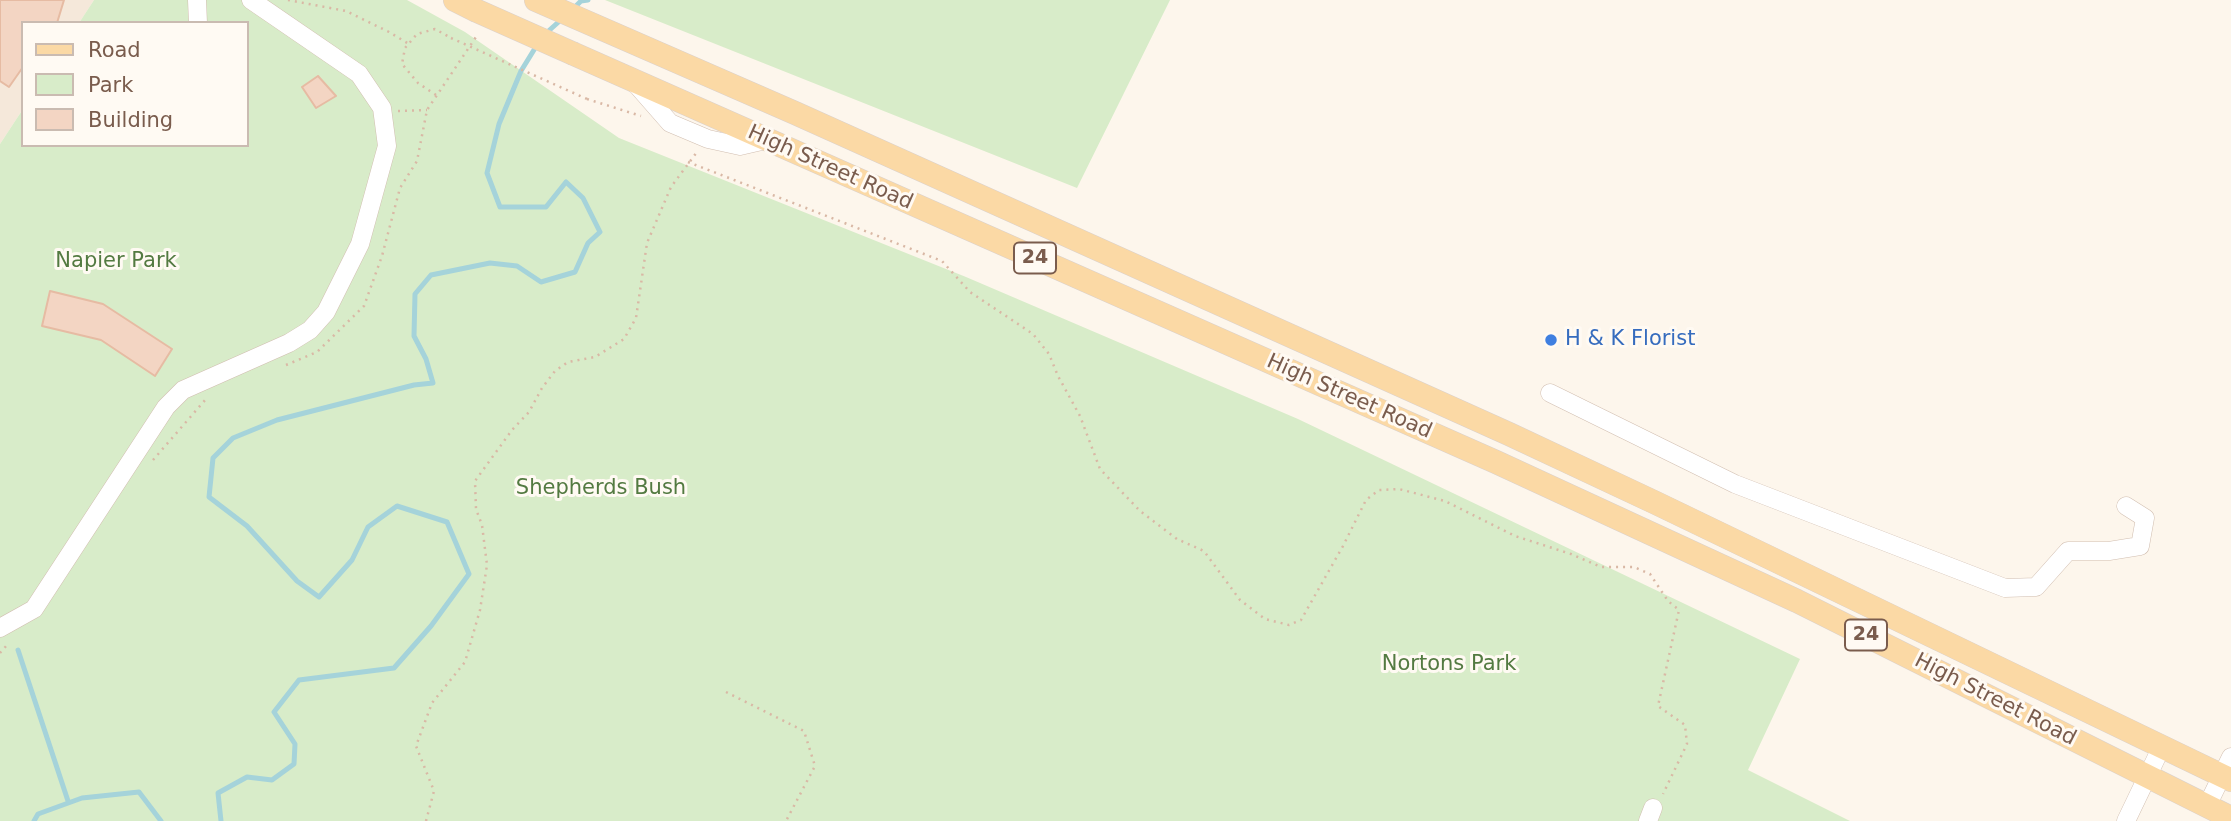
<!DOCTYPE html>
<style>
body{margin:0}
#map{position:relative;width:2231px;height:821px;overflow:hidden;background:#fdf6ec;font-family:"DejaVu Sans",sans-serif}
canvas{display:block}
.legend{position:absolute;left:21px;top:21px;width:228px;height:126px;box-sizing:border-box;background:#fffaf3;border:2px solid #cabbb1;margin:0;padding:9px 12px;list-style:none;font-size:21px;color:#7a5c4d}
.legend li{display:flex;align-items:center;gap:14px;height:35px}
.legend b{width:35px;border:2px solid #cabbb1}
</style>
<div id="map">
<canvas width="2231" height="821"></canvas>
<ul class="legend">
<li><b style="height:9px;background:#fbd9a5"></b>Road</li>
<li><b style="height:19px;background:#d8ecc9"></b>Park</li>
<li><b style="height:19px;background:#f3d5c3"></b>Building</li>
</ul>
</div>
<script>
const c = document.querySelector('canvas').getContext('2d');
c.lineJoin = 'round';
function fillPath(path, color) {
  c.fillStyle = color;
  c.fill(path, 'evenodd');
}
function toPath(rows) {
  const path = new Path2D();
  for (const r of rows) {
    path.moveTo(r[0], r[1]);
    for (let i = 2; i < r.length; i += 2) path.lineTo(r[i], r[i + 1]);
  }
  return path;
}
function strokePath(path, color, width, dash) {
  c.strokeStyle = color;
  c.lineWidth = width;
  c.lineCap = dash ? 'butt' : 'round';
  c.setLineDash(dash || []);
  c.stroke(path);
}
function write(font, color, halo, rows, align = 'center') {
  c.font = font + ' "DejaVu Sans",sans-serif';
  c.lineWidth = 6;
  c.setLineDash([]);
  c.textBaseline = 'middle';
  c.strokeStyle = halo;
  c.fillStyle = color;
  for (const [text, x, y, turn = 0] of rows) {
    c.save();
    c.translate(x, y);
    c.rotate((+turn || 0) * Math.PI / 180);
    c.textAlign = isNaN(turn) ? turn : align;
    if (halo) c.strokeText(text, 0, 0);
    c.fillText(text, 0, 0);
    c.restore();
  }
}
const residential = toPath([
 [0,0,94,0,79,23,23,23,23,109,0,144]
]);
const green = toPath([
 [94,0,407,0,465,32,619,138,966,277,1298,419,1800,659,1748,770,1850,821,0,821,0,144,23,109,23,145,247,145,247,23,79,23],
 [605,0,1170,0,1077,188]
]);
const stream = toPath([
 [573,9,581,1,588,0],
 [544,35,563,18],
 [18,650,68,801],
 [34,821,38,814,82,798,139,792,161,821],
 [221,821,218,793,247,777,272,780,294,764,295,744,274,712,299,680,394,668,431,626,469,574,447,522,397,506,368,527,352,560,319,597,297,581,247,526,209,497,213,458,233,438,277,420,414,385,433,383,426,359,414,336,415,294,431,275,490,263,517,266,541,282,575,272,588,243,600,232,583,198,566,182,546,207,500,207,487,173,499,124,521,71,537,45]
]);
const building = toPath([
 [0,0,64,0,57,23,23,23,23,67,9,87,0,81,0,0],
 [318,76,336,96,316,108,302,87,318,76],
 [50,291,103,304,172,349,155,376,101,340,42,326,50,291]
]);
const path = toPath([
 [288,0,346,11,389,32,409,44],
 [436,95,418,83,402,64,405,48,417,34,435,29,451,38],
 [587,99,641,116],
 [398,111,427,110],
 [688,162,942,261,970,292,1033,334,1049,354,1058,376,1080,416,1100,469,1140,511,1177,539,1204,551,1240,600,1265,619,1289,625,1301,620,1343,546,1366,500,1379,490,1399,489,1445,501,1515,536,1571,554,1601,567,1634,567,1650,574,1668,601,1679,610,1658,706,1685,725,1687,744,1663,794],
 [286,365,317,352,364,306,382,256,400,188,417,161,427,110,478,34],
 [153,460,206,399],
 [0,653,7,645],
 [726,692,804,731,815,766,786,821],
 [426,821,434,791,416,746,432,703,465,662,480,610,487,565,482,525,476,509,475,481,512,430,529,412,542,388,555,371,568,362,595,357,624,339,636,318,647,243,671,187,697,152]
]);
const minor = toPath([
 [197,0,198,23],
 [635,83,670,123,708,139,740,146,766,140],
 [1550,393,1735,484,2005,588,2036,587,2068,551,2109,551,2140,546,2145,518,2126,506],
 [0,628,34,609,166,407,183,390,289,343,310,330,326,312,360,244,387,146,382,108,359,74,251,0],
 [2207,806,2231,757],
 [1648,821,1653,808],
 [2126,821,2162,746]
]);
const major = toPath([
 [455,0,475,10],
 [536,0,795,113,1509,434,1656,503,2231,780],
 [574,54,1496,462,1797,601,2231,818]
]);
const pathBridge = toPath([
 [451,38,587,99]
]);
const majorBridge = toPath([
 [475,10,574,54]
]);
const markers = [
 [1551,340,7,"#3f7fe0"]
];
const shields = [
 [1035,258,42],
 [1866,635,42]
];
const shieldNames = [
 ["24",1035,258],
 ["24",1866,635]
];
const streetNames = [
 ["High Street Road",830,168,24],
 ["High Street Road",1349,397,24],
 ["High Street Road",1995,700,27]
];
const parkNames = [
 ["Napier Park",116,262],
 ["Shepherds Bush",601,489],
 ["Nortons Park",1449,665]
];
const shopNames = [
 ["H & K Florist",1565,340]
];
fillPath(residential, '#f5e8da');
fillPath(green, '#d8ecc9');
strokePath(stream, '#a5d3da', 5);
fillPath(building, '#f3d5c3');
strokePath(building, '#e6bba3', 2);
strokePath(minor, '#d1beb0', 19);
strokePath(major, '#dad1cd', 24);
strokePath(path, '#d9b8a5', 2.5, [2, 5]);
strokePath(minor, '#fff', 18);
strokePath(major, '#fbd9a5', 23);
strokePath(majorBridge, '#dad1cd', 24, []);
strokePath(pathBridge, '#d9b8a5', 2.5, [2, 5]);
strokePath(majorBridge, '#fbd9a5', 23);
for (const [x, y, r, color] of markers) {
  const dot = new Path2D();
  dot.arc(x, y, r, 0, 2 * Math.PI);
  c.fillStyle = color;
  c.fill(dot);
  strokePath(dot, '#fffaf3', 2.5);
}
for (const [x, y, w] of shields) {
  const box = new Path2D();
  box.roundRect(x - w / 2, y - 15.5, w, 31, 5);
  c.fillStyle = '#fffaf3';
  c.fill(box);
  strokePath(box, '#7a5c4d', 2);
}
write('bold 19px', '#7a5c4d', null, shieldNames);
write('21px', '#7a5c4d', '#fffaf3', streetNames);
write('21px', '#537a41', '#fffaf3', parkNames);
write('21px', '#366cbe', '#fffaf3', shopNames, 'left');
</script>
